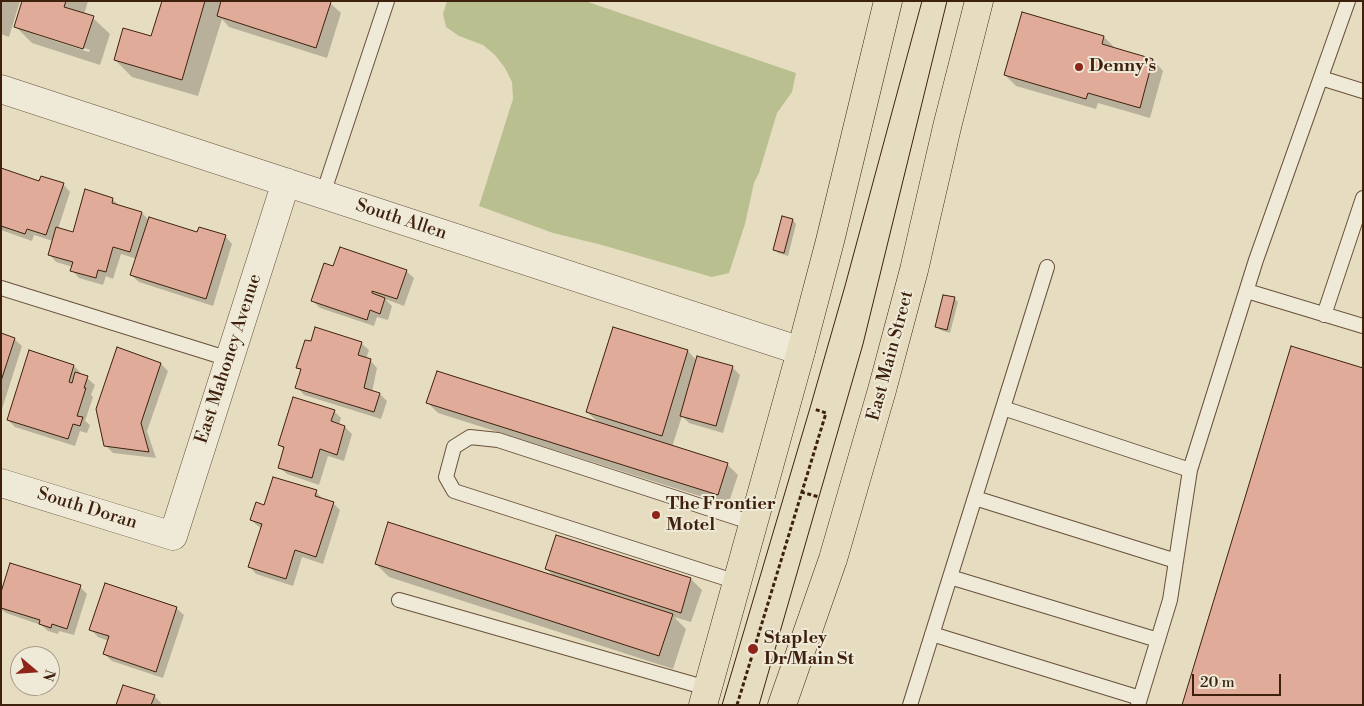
<!DOCTYPE html>
<style>
body{margin:0}
#map{position:relative;width:1364px;height:706px;overflow:hidden;background:#e6ddc1;font-family:"Libre Bodoni",serif}
canvas{display:block}
.frame{position:absolute;inset:0;border:2px solid #3e210d;pointer-events:none}
.north{position:absolute;left:10px;top:646px;width:50px;height:50px;box-sizing:border-box;background:#efe9d7;border:1px solid #a89986;border-radius:50%;rotate:108deg;font-size:14px;font-weight:700;line-height:20px;text-align:center;color:#3e210d}
.north::after{content:'';display:block;margin:auto;width:18px;height:22px;background:#8f2418;clip-path:polygon(50% 0,100% 100%,50% 72%,0 100%)}
.scale{position:absolute;left:1192px;top:674px;width:89px;height:22px;box-sizing:border-box;border:2px solid #3e210d;border-top:0;padding-left:6px;font-size:15px;line-height:18px;white-space:nowrap;color:#3e210d;-webkit-text-stroke:4px #efe9d7;paint-order:stroke}
</style>
<div id="map">
<canvas width="1364" height="706"></canvas>
<div class="frame"></div>
<div class="north">N</div>
<div class="scale">20 m</div>
</div>
<script>
const c = document.querySelector('canvas').getContext('2d');
c.lineJoin = 'round';
function fillPath(path, color) {
  c.fillStyle = color;
  c.fill(path, 'evenodd');
}
function toPath(rows) {
  const path = new Path2D();
  for (const r of rows) {
    path.moveTo(r[0], r[1]);
    for (let i = 2; i < r.length; i += 2) path.lineTo(r[i], r[i + 1]);
  }
  return path;
}
function strokePath(path, color, width, dash) {
  c.strokeStyle = color;
  c.lineWidth = width;
  c.lineCap = dash ? 'butt' : 'round';
  c.setLineDash(dash || []);
  c.stroke(path);
}
function write(font, color, halo, rows, align = 'center') {
  c.font = font + ' "Libre Bodoni",serif';
  c.lineWidth = 4;
  c.setLineDash([]);
  c.textBaseline = 'middle';
  c.strokeStyle = halo;
  c.fillStyle = color;
  for (const [text, x, y, turn = 0] of rows) {
    c.save();
    c.translate(x, y);
    c.rotate((+turn || 0) * Math.PI / 180);
    c.textAlign = isNaN(turn) ? turn : align;
    if (halo) c.strokeText(text, 0, 0);
    c.fillText(text, 0, 0);
    c.restore();
  }
}
const green = toPath([
 [447,1,585,1,796,73,792,92,777,113,759,173,754,183,745,224,729,273,712,277,602,245,553,233,479,206,513,99,512,82,505,68,495,55,483,45,459,36,446,27,443,14]
]);
const shadow = toPath([
 [1,1,20,1,9,37,1,34],
 [23,1,88,1,84,15,93,18,110,34,100,65,32,43,15,26],
 [34,32,90,50,89,52,34,34],
 [163,1,326,1,330,3,341,13,327,58,229,27,222,19,198,96,132,77,115,60,152,38],
 [1104,37,1114,47,1114,49,1153,60,1163,71,1150,118,1098,103,1096,109,1016,86,1005,75],
 [1,170,40,183,63,184,70,192,58,229,73,234,112,199,120,206,142,213,149,220,198,233,225,236,232,244,213,306,139,282,131,275,137,259,121,254,113,279,106,276,103,285,79,278,72,270,73,267,56,262,49,254,53,241,34,235,32,241,1,230],
 [793,220,796,224,788,256,778,253,775,249],
 [334,267,406,271,414,278,404,306,385,299,392,306,388,320,377,317,374,326,320,308,313,301],
 [954,298,958,302,950,333,940,330,937,327],
 [614,328,688,351,697,361,732,367,740,375,723,433,689,423,682,416,672,447,727,464,738,475,728,505,438,413,428,403,600,424,587,412],
 [1,335,14,339,22,346,2,409],
 [361,343,369,350,366,359,370,360,377,368,372,392,380,394,387,401,381,419,304,395,297,387,301,371,298,367],
 [161,364,168,371,147,431,156,458,113,453,105,445],
 [74,366,81,373,80,375,87,378,95,385,91,395,93,397,85,421,90,425,87,433,80,431,75,446,15,427,8,420],
 [334,411,341,418,339,425,345,427,352,434,344,461,328,456,319,485,287,474,279,467,285,450,279,445],
 [316,492,323,499,333,503,340,510,323,564,302,557,293,586,256,574,249,566,262,528,259,527,251,520,265,506],
 [557,537,691,579,702,590,691,622,674,617,686,629,673,669,389,577,376,564,555,577,546,569],
 [80,587,87,594,74,635,59,631,58,634,48,631,41,625,6,613,1,609,1,596],
 [176,608,184,615,163,678,112,661,104,654,109,641,98,637,91,630],
 [154,696,161,703,161,705,118,705]
]);
const building = toPath([
 [22,1,66,1,64,7,94,16,83,49,14,27,22,1],
 [162,1,205,1,182,80,114,60,123,28,151,36,162,1],
 [221,1,330,1,331,2,316,48,217,16,221,1],
 [1022,12,1104,36,1102,44,1153,59,1140,108,1088,93,1086,99,1004,75,1022,12],
 [1,168,39,181,41,176,64,183,46,235,27,229,25,234,1,226,1,168],
 [85,189,113,198,112,203,142,212,130,252,113,247,106,272,98,270,96,278,70,271,73,262,48,255,56,227,73,232,85,189],
 [782,216,793,219,784,253,773,250,782,216],
 [149,217,197,232,199,227,226,235,206,299,130,275,149,217],
 [340,247,407,270,397,299,372,291,372,293,385,298,380,314,370,310,367,320,311,301,324,263,333,266,340,247],
 [943,295,955,297,947,330,935,327,943,295],
 [315,327,362,342,358,355,371,359,364,388,380,393,374,412,295,388,301,369,296,368,305,340,311,341,315,327],
 [613,327,688,350,662,436,586,412,613,327],
 [1,333,15,338,1,381,1,333],
 [1291,346,1363,368,1363,705,1182,705,1291,346],
 [117,347,161,363,141,423,149,452,104,446,96,409,117,347],
 [29,350,74,365,69,382,72,383,75,372,88,376,84,388,86,388,77,416,83,417,80,426,73,424,68,439,7,420,29,350],
 [697,356,733,366,716,426,680,416,697,356],
 [437,371,728,463,718,495,426,403,437,371],
 [293,397,335,410,331,421,345,426,337,455,320,449,312,478,278,468,284,447,278,445,293,397],
 [273,477,317,490,315,496,334,502,316,557,295,550,286,579,248,567,262,524,250,520,256,502,264,505,273,477],
 [388,522,673,614,659,656,375,564,388,522],
 [556,535,691,578,681,613,545,569,556,535],
 [10,563,81,585,67,629,52,624,51,628,39,624,40,620,1,608,1,592,10,563],
 [105,583,177,607,156,672,103,654,109,636,89,630,105,583],
 [123,685,155,695,151,705,116,705,123,685]
]);
const path = toPath([
 [801,492,819,497],
 [737,705,826,413,814,409]
]);
const service = toPath([
 [1321,78,1363,91],
 [323,194,387,1],
 [1,288,229,359],
 [1247,291,1363,326],
 [1324,315,1363,198],
 [1003,408,1190,470],
 [975,498,1176,561],
 [950,577,1158,640],
 [737,582,454,491,446,477,454,447,470,437,498,440,753,523],
 [399,600,707,688],
 [932,634,1140,698],
 [910,705,1047,267],
 [1138,705,1170,600,1190,470,1256,260,1348,1]
]);
const minor = toPath([
 [1,89,801,351],
 [1,483,173,536,286,182]
]);
const primary = toPath([
 [703,705,801,351,830,241,888,1],
 [782,705,833,559,882,390,914,270,947,127,979,1]
]);
const tram = toPath([
 [722,705,810,408,845,286,922,1],
 [759,705,863,344,947,1]
]);
const markers = [
 [1079,67,5,"#8f2418"],
 [656,515,5,"#8f2418"],
 [753,649,6,"#8f2418"]
];
const poiNames = [
 ["Denny's",1089,67],
 ["The Frontier",666,505],
 ["Motel",666,526],
 ["Stapley",764,639],
 ["Dr/Main St",764,660]
];
const streetNames = [
 ["South Allen",401,220,18],
 ["East Main Street",891,356,-75],
 ["East Mahoney Avenue",229,359,-72],
 ["South Doran",87,509,17]
];
fillPath(green, '#babf90');
fillPath(shadow, '#0003');
fillPath(building, '#e1ab99');
strokePath(building, '#3e210d', 1);
strokePath(service, '#68503a', 16);
strokePath(minor, '#68503a', 29);
strokePath(primary, '#3e210d', 29);
strokePath(path, '#3e210d', 3, [4, 2.5]);
strokePath(service, '#efe9d7', 14);
strokePath(minor, '#efe9d7', 28);
strokePath(primary, '#e6ddc1', 28);
strokePath(tram, '#3e210d', 1);
for (const [x, y, r, color] of markers) {
  const dot = new Path2D();
  dot.arc(x, y, r, 0, 2 * Math.PI);
  c.fillStyle = color;
  c.fill(dot);
  strokePath(dot, '#efe9d7', 2);
}
write('bold 18px', '#3e210d', '#efe9d7', poiNames, 'left');
write('18px', '#3e210d', '#efe9d7', streetNames);
</script>
